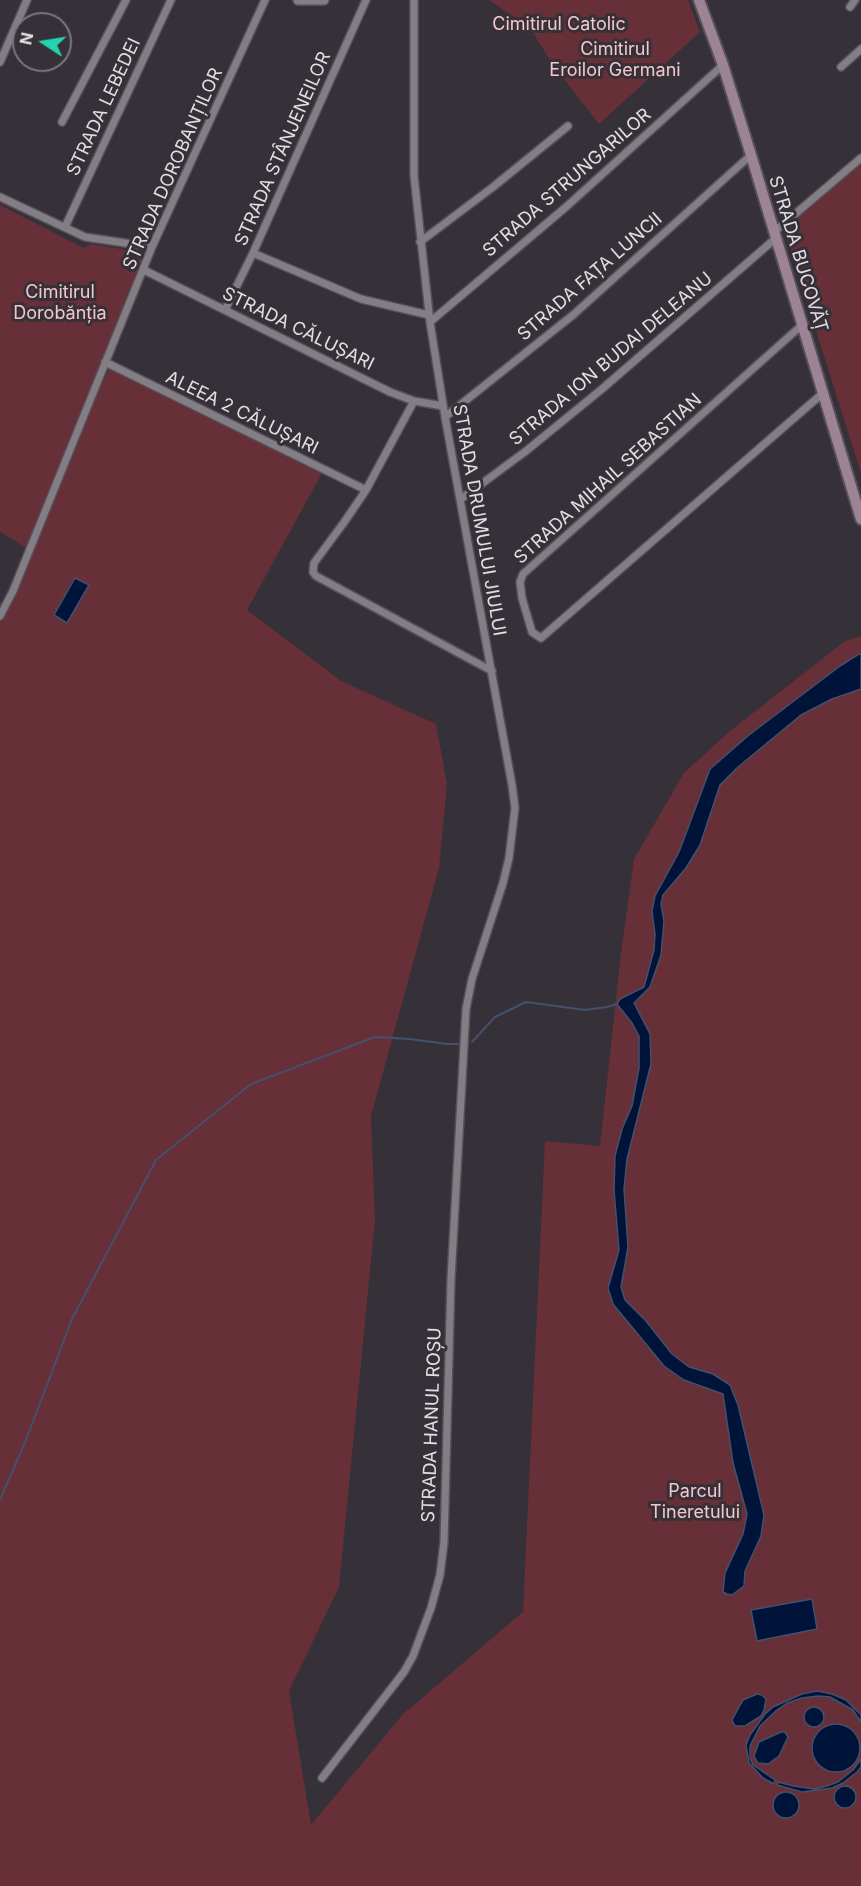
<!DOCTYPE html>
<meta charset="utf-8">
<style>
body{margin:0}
#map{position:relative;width:861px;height:1886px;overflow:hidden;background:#363138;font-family:Inter,sans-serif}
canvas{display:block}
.north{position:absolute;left:12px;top:12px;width:60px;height:60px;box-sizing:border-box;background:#363138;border:2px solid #7b767c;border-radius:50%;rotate:282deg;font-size:16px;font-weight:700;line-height:24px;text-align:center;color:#e2dee3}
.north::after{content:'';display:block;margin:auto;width:21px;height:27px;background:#23d5af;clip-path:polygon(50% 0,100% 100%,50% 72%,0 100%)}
</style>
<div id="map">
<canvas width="861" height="1886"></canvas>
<div class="north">N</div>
</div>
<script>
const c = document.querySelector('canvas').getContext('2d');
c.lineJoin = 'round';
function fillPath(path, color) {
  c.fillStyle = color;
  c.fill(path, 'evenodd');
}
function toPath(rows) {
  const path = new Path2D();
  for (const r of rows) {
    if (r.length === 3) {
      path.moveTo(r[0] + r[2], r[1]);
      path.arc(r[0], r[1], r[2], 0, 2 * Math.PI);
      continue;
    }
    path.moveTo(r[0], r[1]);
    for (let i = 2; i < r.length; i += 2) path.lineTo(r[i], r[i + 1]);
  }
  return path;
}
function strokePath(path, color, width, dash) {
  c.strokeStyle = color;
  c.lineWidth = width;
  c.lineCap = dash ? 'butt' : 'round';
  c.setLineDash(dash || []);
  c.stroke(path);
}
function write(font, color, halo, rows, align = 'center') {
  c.font = font + ' Inter,sans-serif';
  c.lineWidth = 6;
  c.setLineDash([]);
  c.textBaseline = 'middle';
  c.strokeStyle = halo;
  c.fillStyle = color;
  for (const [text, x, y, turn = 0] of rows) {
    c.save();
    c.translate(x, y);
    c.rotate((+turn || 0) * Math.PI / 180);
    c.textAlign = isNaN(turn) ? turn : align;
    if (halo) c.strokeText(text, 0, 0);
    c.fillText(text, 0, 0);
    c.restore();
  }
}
const green = toPath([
 [489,0,688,0,700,32,599,124,553,65,530,28],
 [861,159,861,473,783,226],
 [0,205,84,248,91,244,145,253,34,531,109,369,322,473,247,610,341,681,436,724,447,784,439,868,371,1116,375,1220,339,1587,289,1691,311,1825,403,1714,523,1612,545,1141,600,1146,621,953,634,859,684,773,730,731,845,641,861,636,861,1886,0,1886,0,602,3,603,27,548,0,532]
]);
const water = toPath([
 [75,578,89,585,67,623,54,615,75,578],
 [859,654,861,654,861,689,832,699,801,715,738,767,720,785,700,845,686,868,663,895,661,904,664,921,661,955,650,987,634,1003,650,1034,651,1064,627,1159,624,1189,628,1247,621,1287,625,1300,646,1321,672,1354,689,1367,713,1374,730,1385,738,1405,764,1515,761,1536,745,1571,744,1586,732,1595,727,1594,723,1592,725,1573,743,1534,747,1514,733,1463,723,1394,684,1380,664,1366,613,1304,608,1288,619,1250,614,1190,615,1156,622,1129,632,1106,639,1068,639,1036,632,1023,617,1004,620,999,644,987,654,950,655,934,652,911,655,896,679,852,710,769,749,735,840,666,859,654],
 [812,1599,817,1629,757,1641,751,1610,812,1599],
 [817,1691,832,1694,846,1700,861,1715,861,1722,853,1710,830,1697,818,1696,802,1698,787,1703,777,1710,760,1726,750,1746,750,1758,753,1765,775,1780,774,1784,763,1778,749,1763,746,1745,750,1735,765,1714,773,1707,802,1694,817,1691],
 [757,1694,762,1695,766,1699,764,1710,761,1716,745,1726,735,1726,732,1720,743,1700,757,1694],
 [814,1717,10],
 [836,1748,24],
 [781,1732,785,1732,788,1737,779,1756,768,1764,758,1763,754,1756,759,1742,781,1732],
 [861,1759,861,1767,857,1772,843,1783,832,1788,802,1792,777,1785,778,1782,793,1786,814,1789,827,1786,838,1782,853,1770,861,1759],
 [845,1797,11],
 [786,1805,13]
]);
const stream = toPath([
 [472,1042,495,1017,526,1002,585,1010,607,1007,617,1004],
 [0,1500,26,1440,72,1319,156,1160,251,1084,375,1037,410,1039,447,1044,458,1044]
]);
const minor = toPath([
 [850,7,855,0],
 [0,62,27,0],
 [841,67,861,49],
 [62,122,126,0],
 [0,197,85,237,152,247],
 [65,227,171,0],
 [774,232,861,158],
 [420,242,493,187,568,126],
 [253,253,361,299,429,315],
 [144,270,390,392,414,401,443,406],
 [225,310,253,253,366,0],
 [430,322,566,207,723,65],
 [802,325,523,574,520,582,522,598,532,632,541,638,823,393],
 [105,362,366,490],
 [414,401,366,490,345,521,314,563,313,572,316,576,492,671],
 [445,417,573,315,751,155],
 [461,499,526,451,602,389,776,238],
 [0,616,13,591,152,247,265,0],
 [322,1778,404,1672,413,1656,431,1608,440,1575,444,1542,451,1279,466,1009,472,979,503,883,509,858,515,808,512,785,445,417,430,322,414,176,414,0]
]);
const tertiary = toPath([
 [298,0,324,0]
]);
const secondary = toPath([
 [699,0,723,65,751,155,861,519]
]);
const parkNames = [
 ["Cimitirul Catolic",559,25],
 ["Cimitirul",615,50],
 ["Eroilor Germani",615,71],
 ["Cimitirul",60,293],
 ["Dorobănția",60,314],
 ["Parcul",695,1492],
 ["Tineretului",695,1513]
];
const streetNames = [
 ["STRADA LEBEDEI",104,107,-65],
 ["STRADA STÂNJENEILOR",283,149,-66],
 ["STRADA DOROBANȚILOR",173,169,-66],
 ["STRADA STRUNGARILOR",567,183,-41],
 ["STRADA BUCOVĂȚ",798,254,73],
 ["STRADA FAȚA LUNCII",590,277,-41],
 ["STRADA CĂLUȘARI",298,329,26],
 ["STRADA ION BUDAI DELEANU",611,359,-40],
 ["ALEEA 2 CĂLUȘARI",242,413,26],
 ["STRADA MIHAIL SEBASTIAN",608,479,-42],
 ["STRADA DRUMULUI JIULUI",479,520,80],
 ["STRADA HANUL ROȘU",432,1425,-88]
];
fillPath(green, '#672f37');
fillPath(water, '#001439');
strokePath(water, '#44516c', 1.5);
strokePath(stream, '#44516c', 2);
strokePath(minor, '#545056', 10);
strokePath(tertiary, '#545056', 12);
strokePath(secondary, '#545056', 14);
strokePath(minor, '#837d86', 7);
strokePath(tertiary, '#837d86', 9);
strokePath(secondary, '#9c8396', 10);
write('18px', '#f4c7cb', '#363138', parkNames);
write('18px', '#e2dee3', '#363138', streetNames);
</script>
